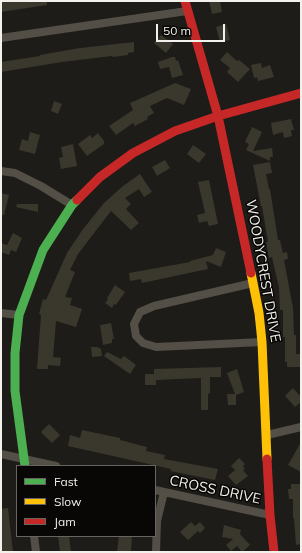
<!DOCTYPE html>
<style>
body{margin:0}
#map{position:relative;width:302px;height:553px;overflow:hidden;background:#1d1c18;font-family:Mulish,sans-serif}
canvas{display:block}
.frame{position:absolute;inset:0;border:2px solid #f2f1ec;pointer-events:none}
.legend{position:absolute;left:16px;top:465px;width:140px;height:72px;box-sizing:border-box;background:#080705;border:1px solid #666561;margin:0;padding:5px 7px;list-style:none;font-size:12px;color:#f2f1ec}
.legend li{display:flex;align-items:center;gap:8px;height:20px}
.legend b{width:20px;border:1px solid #666561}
.scale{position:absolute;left:156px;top:24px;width:69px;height:18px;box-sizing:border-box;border:2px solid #f2f1ec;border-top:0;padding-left:5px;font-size:12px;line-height:14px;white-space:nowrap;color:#f2f1ec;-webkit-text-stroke:3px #080705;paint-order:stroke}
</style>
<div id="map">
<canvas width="302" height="553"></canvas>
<div class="frame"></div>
<ul class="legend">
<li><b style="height:5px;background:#4caf50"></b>Fast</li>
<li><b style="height:5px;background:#ffc107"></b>Slow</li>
<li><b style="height:5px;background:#c62828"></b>Jam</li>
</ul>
<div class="scale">50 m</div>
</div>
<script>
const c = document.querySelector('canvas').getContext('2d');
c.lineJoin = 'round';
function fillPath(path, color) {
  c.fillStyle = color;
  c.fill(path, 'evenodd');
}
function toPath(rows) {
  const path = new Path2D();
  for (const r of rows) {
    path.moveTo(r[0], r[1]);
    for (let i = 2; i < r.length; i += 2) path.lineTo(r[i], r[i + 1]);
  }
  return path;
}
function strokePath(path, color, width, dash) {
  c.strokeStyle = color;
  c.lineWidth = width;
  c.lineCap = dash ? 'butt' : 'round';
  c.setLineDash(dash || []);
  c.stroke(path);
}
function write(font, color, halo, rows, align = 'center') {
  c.font = font + ' Mulish,sans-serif';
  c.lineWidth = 3;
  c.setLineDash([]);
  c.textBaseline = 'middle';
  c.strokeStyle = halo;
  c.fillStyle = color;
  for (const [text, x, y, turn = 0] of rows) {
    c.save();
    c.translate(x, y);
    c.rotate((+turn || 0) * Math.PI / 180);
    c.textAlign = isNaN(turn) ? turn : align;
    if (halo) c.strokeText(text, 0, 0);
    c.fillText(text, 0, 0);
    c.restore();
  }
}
const building = toPath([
 [1,1,47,1,47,5,1,12],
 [209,1,220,1,222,12,212,14],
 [226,24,230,40,220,42,216,27],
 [161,35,173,44,166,53,154,43],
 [134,42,134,52,128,53,128,55,113,57,112,56,62,62,1,72,1,62,40,56,40,55,80,48],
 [227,52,237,61,239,60,250,69,238,82,227,72,230,68,220,60],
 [172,57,175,57,176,61,178,60,183,75,172,78,169,67,160,69,158,62],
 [261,63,262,68,270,65,274,77,258,81,257,77,254,78,251,65],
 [175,83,191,89,184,105,167,98,150,106,154,113,147,117,148,119,135,126,133,123,116,135,109,126,133,110,130,103],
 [54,101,62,104,58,114,51,111],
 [291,119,294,130,291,130,292,136,284,138,283,132,273,135,271,123],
 [252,127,262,132,253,151,272,148,273,157,270,157,270,161,246,150,249,144,245,142],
 [30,132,40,135,35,154,19,150,22,139,28,141],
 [98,133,104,141,104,144,87,156,78,144,90,135,92,138],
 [73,144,77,166,61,169,59,158,63,157,61,147],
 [193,145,206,154,199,163,187,154],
 [165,160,170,168,157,176,152,167],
 [270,162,272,173,266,174,269,189,270,189,278,240,280,240,283,253,287,252,288,259,284,260,293,308,294,335,296,335,296,354,301,354,301,367,287,367,287,362,285,362,285,337,283,337,283,310,280,310,279,288,272,257,269,258,266,242,268,242,262,206,261,206,253,165],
 [140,174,152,192,144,197,139,189,125,198,131,204,126,209,139,223,131,230,111,211,78,254,70,270,75,272,65,297,72,298,70,305,82,309,76,327,56,321,53,357,61,358,60,366,48,365,48,369,37,369,41,315,39,314,43,299,46,300,67,253,83,229,104,203,123,186],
 [209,180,218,224,209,226,207,221,199,223,197,215,205,213,198,182],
 [1,193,9,195,4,215,1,215],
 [17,204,38,204,38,212,16,207],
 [13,233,22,238,16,252,11,250,9,255,1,252,1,243,7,245],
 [216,248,226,252,221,267,206,261,208,269,142,283,141,279,130,281,129,273,190,262,190,261,213,255],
 [115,285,125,292,116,305,114,304,112,308,105,303,108,299,107,298],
 [111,323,114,339,112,339,112,343,103,345,100,325],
 [91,347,97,347,101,349,102,356,92,357],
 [107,352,121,359,124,356,136,365,130,374,104,356],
 [221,367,221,377,210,377,210,393,208,394,208,410,201,410,201,378,156,380,156,385,145,385,145,374,154,374,154,369],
 [237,369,244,392,236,395,236,405,228,405,227,394,235,394,227,373],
 [293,388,301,397,301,402,295,407,285,396],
 [49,424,60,435,52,443,41,432],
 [82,430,120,438,120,440,147,447,146,451,165,455,164,459,218,469,215,480,170,471,171,469,68,446,70,435,80,438],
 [301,442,301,472,288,465],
 [239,458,245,464,243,466,245,469,243,470,248,476,236,485,228,476,235,470,231,466],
 [291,484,301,484,301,544,296,545,294,518,293,518,293,499,289,499,288,489,291,489],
 [8,508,13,552,2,552,1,509],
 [191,522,195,526,200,522,205,528,200,533,198,531,188,540,180,532],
 [224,525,241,530,240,534,250,545,242,552,237,546,231,551,226,545,233,539,222,537],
 [58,536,69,536,71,552,60,552],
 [119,536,132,536,131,552,117,552]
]);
const street = toPath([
 [1,38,187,11],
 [1,171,15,173,41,186,72,205],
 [253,283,154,306,140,312,134,324,136,336,143,343,156,347,262,342],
 [1,313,19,315],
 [267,435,301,427],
 [1,454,56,466],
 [155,490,270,515],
 [34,536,36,552],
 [156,552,157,521,164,492]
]);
const fast = toPath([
 [25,466,15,391,15,353,19,315,43,250,72,205,77,200]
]);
const slow = toPath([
 [251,273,259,313,262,342,267,459]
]);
const jam = toPath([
 [185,1,218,116,251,273],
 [77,200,100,177,133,153,175,131,218,116,301,93],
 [267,459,270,515,274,552]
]);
const streetNames = [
 ["WOODYCREST DRIVE",263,271,80],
 ["CROSS DRIVE",215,490,12]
];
fillPath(building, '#3a372c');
strokePath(street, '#534f46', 8);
strokePath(fast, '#4caf50', 9);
strokePath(slow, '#ffc107', 9);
strokePath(jam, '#c62828', 9);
write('14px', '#f2f1ec', '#080705', streetNames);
</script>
